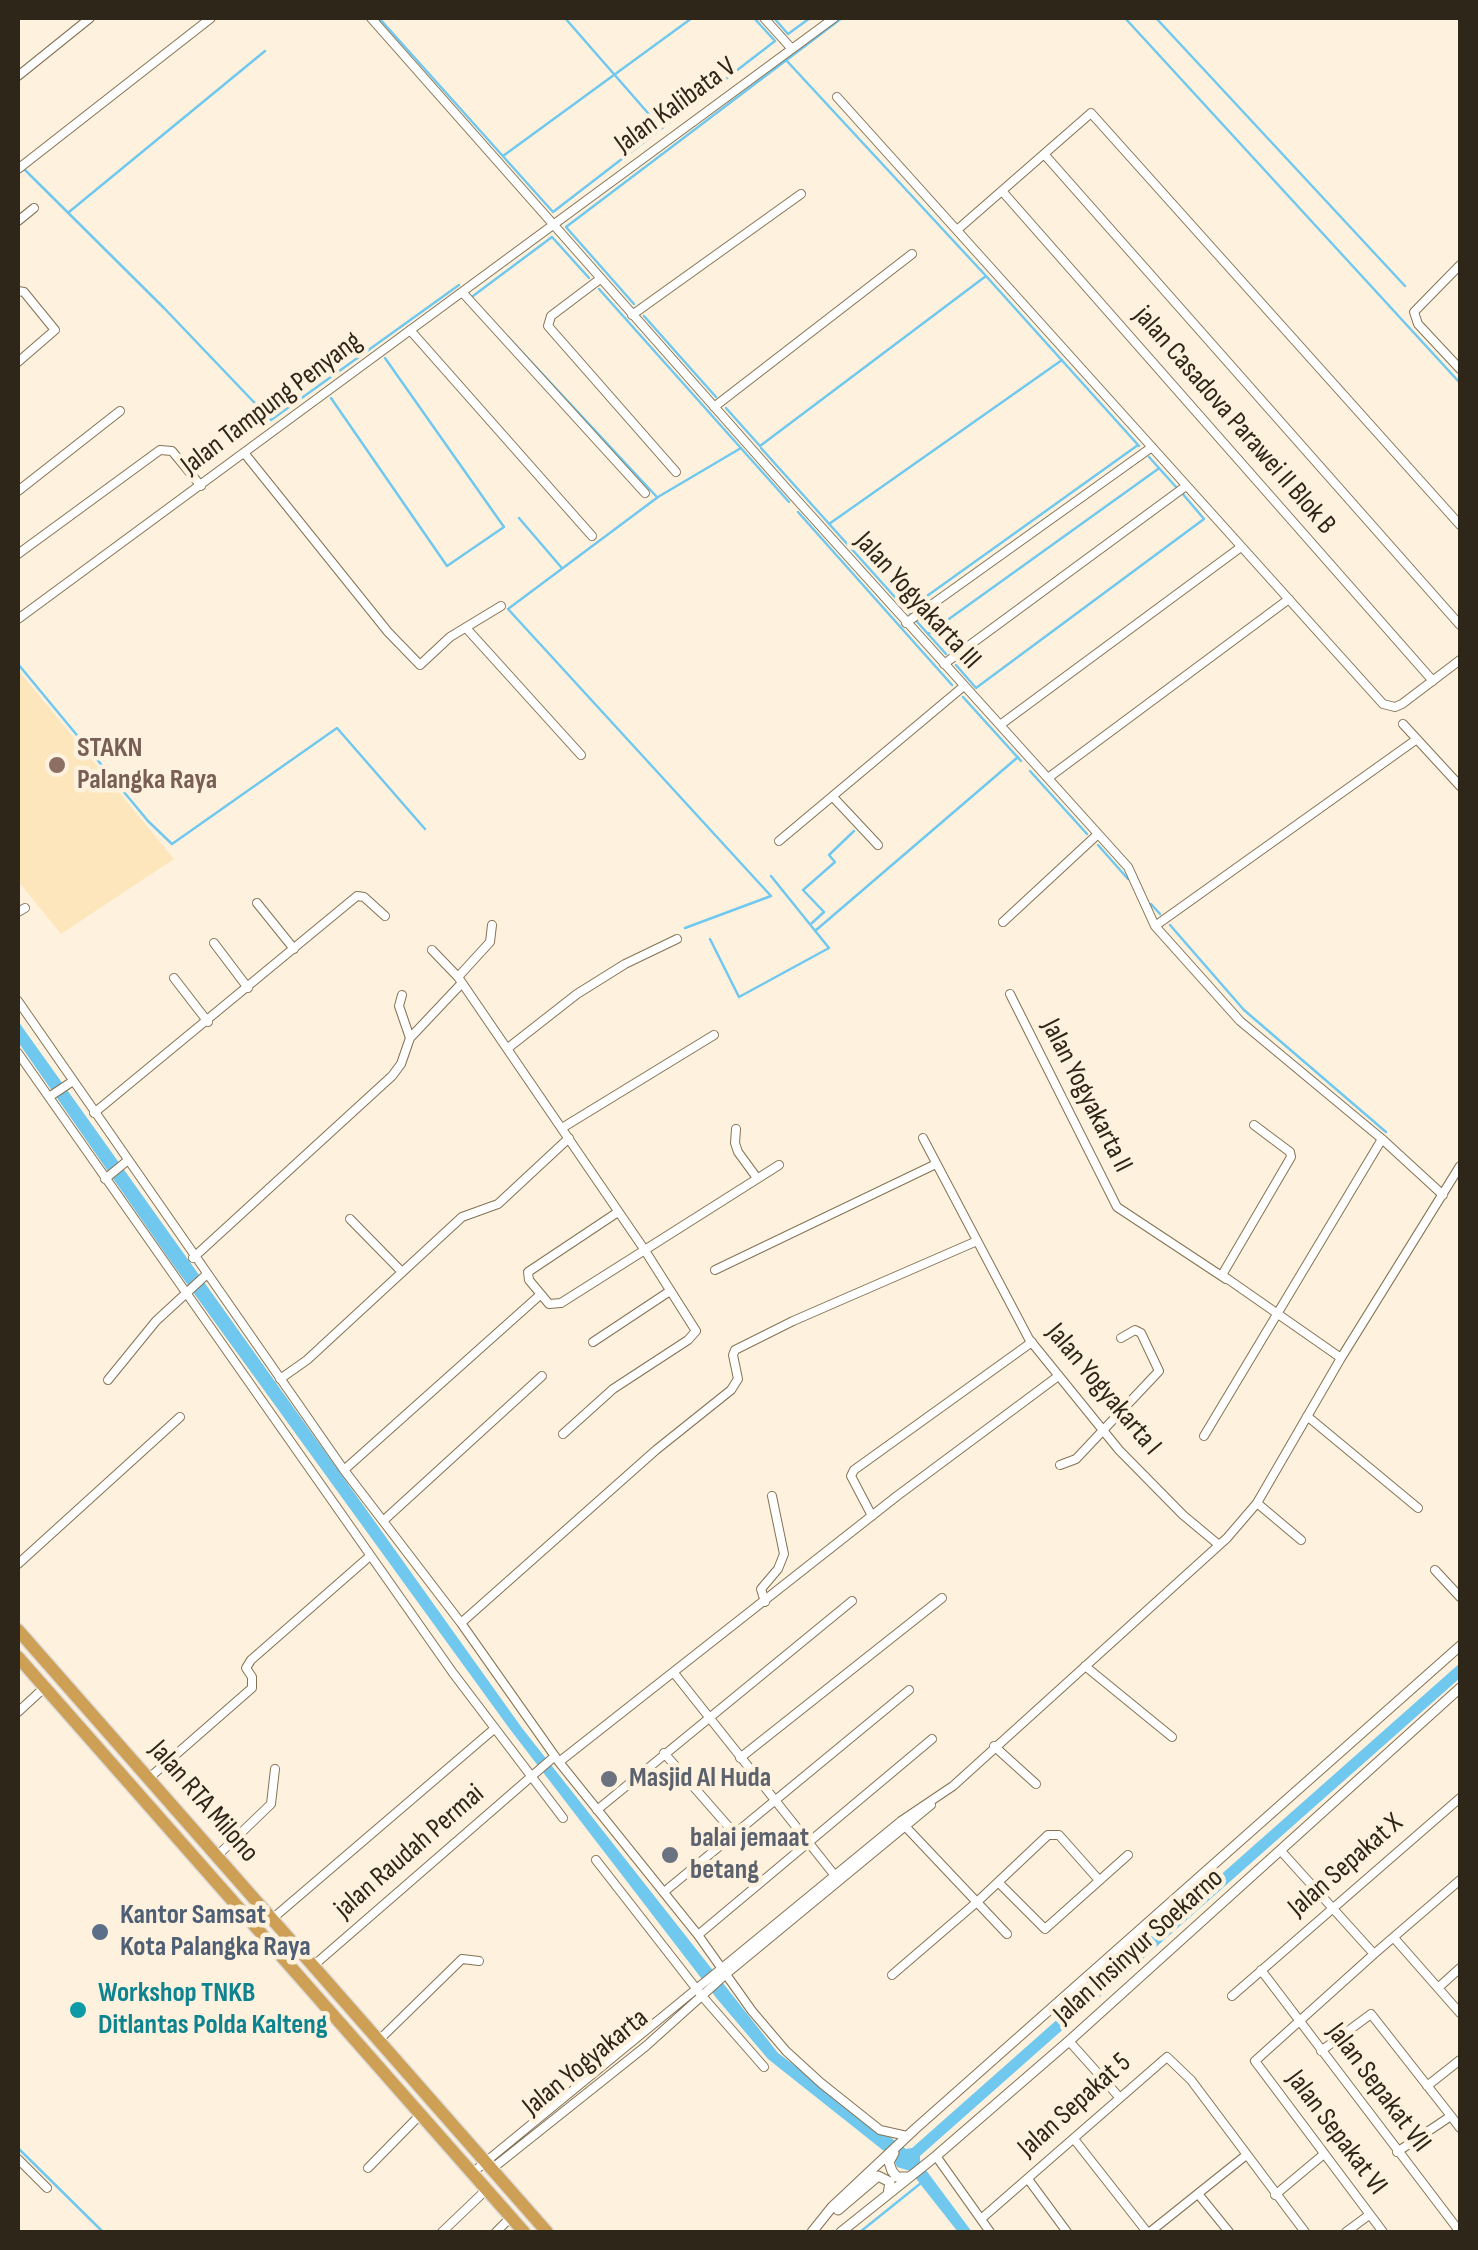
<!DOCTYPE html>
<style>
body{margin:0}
#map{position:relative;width:1478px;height:2250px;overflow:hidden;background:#fef2de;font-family:"Sofia Sans Condensed",sans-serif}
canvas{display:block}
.frame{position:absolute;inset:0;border:20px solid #2d2619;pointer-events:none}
</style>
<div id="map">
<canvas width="1478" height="2250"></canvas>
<div class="frame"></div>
</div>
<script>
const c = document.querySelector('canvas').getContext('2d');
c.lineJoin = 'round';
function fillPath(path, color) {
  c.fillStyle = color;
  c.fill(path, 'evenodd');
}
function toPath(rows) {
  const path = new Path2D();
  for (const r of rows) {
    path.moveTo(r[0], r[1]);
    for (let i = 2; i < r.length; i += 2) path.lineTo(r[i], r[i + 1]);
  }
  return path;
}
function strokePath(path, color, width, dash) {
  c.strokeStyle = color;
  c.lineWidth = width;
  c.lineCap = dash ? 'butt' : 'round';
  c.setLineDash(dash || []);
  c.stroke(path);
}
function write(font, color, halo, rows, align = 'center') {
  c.font = font + ' "Sofia Sans Condensed",sans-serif';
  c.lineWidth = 9;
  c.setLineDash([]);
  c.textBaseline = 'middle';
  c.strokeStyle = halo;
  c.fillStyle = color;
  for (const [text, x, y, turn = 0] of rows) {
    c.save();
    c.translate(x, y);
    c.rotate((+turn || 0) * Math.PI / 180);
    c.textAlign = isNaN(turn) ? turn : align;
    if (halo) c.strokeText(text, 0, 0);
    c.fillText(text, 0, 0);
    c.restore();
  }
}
const built = toPath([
 [18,670,174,859,61,934,18,881]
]);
const water = toPath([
 [18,1021,522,1728,778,2053,906,2149,912,2148,1460,1663,1460,1678,920,2156,920,2162,972,2232,958,2232,910,2171,897,2167,894,2159,768,2059,718,2000,509,1728,169,1259,18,1042]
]);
const stream = toPath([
 [379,18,553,212,775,41,754,18],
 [565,18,661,128],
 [774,18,788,34,810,18],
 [1125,18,1460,383],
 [1156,18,1405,286],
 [503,156,692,18],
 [18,163,164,308,271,420,459,285],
 [69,212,265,51],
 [986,276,1139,446],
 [599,289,789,502],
 [473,296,552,237,589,278],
 [634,304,566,227,842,18],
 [644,316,716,397],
 [508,337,656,496],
 [331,398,447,566,504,527,385,358],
 [726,408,760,446,986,276,786,60],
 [761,448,946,654],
 [1149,457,1176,487],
 [798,512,952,685],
 [519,518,561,567],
 [829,524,1062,360],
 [906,611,1138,445],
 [928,634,1158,469],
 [18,664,148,821,172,844,337,728,425,829],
 [956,665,976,688,1204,519,1182,493],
 [963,697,1021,761],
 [1030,771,1087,834],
 [1098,845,1128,879],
 [1151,904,1160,914],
 [812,923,824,912,803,890,835,862,829,855,854,831],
 [1170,925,1244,1010,1386,1132],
 [685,928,771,896,508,609,658,497,741,448],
 [815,931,1018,757],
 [710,939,739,997,829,948,771,876],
 [18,2148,103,2232],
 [860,2232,921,2183]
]);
const minor = toPath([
 [371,18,787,489,1128,867,1155,926,1240,1021,1382,1139,1443,1195],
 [764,18,792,49],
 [18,76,90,18],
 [837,97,1383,704,1395,707,1402,704,1460,660],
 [1044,154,1460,625],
 [18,169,211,18],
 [1002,191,1433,681],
 [18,221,34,208],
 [957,230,1091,113,1460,525],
 [1460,265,1414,312,1418,324,1460,369],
 [600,279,551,316,548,326,676,472],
 [18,291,24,292,55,330,18,362],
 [462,292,645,493],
 [632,315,801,194],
 [410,330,592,536],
 [714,407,912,254],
 [245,454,388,632,420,665,450,637,501,606],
 [18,491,120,411],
 [18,554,160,450,172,451,201,486],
 [18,619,834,18],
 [906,623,1152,447],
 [467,629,581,755],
 [944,664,1186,486],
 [1403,724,1460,786],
 [1000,725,1241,547],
 [1048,778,1289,599],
 [833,797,878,845],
 [779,841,964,686],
 [257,903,294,949],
 [18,912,25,908],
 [1003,922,1098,834],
 [492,925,490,942,458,977,644,1249,696,1331,688,1340,613,1389,563,1434],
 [1155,926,1417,739],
 [214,943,248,988],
 [432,950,458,977],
 [174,978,208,1022],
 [1010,994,1117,1207,1226,1279],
 [402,995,399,1006,410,1038],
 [18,1001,344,1470,461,1623,559,1762,698,1935,752,2011,786,2051,821,2083,880,2130,907,2136],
 [508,1048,577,994,625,964,677,939],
 [18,1053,453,1673,563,1818],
 [49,1097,73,1081],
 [94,1113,357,896,364,897,385,916],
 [1254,1125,1290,1152,1291,1157,1222,1275,1341,1358],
 [562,1128,714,1035],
 [736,1129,735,1143,738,1152,757,1178],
 [923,1138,1029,1339,1119,1450,1183,1515,1219,1545],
 [105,1179,127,1161],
 [618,1212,528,1272,529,1280,549,1304,561,1303,779,1165],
 [350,1219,402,1272],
 [193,1258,392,1076,401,1064,410,1038,462,983],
 [715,1270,936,1164],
 [593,1342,670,1291],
 [280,1379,307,1360,462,1217,498,1204,569,1138],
 [108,1380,156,1321,206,1275],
 [1307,1416,1418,1508],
 [1204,1436,1382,1139],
 [1060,1465,1076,1459,1159,1371,1141,1333,1135,1330,1121,1338],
 [344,1470,540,1295],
 [1257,1503,1301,1540],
 [872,1516,851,1476,854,1470,1032,1342],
 [383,1521,542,1376],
 [18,1564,180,1417],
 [1435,1570,1460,1597],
 [765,1602,761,1589,778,1569,784,1554,772,1496],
 [461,1623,656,1450,731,1390,738,1379,733,1355,735,1350,793,1321,977,1241],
 [1085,1666,1172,1737],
 [674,1673,836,1877],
 [18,1712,44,1688],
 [994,1746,1036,1784],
 [664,1753,734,1833],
 [740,1758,942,1598],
 [559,1762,897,1496,1057,1377],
 [149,1778,252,1688,252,1677,246,1668,251,1660,370,1556],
 [597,1810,852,1601],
 [904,1825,1007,1934],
 [1281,1851,1374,1954,1255,2061,1383,2232],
 [218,1855,271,1804,275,1769],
 [596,1860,702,1996,764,2067],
 [998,1882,1045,1929,1128,1855],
 [664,1892,909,1690],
 [272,1919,494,1729],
 [698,1935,932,1739],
 [1395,1939,1460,2013],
 [1374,1954,1460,1880],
 [313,1966,555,1756],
 [1261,1970,1460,2232],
 [892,1975,977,1902,1048,1835,1059,1835,1098,1879],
 [1438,1988,1460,1968],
 [1232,1996,1460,1798],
 [379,2040,462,1959,479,1961],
 [1069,2041,1120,2098],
 [1321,2051,1371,2014,1451,2116],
 [1427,2086,1460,2060],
 [1074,2139,1147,2232],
 [1397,2152,1451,2116,1460,2128],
 [936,2156,990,2232],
 [18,2159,47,2188],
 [368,2168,421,2114],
 [493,2168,646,2046,725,1975,931,1805],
 [472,2173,901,1821,953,1786,1227,1538,1257,1503,1341,1358,1460,1166],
 [1028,2179,1067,2232],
 [1199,2195,1229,2232],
 [1275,2195,1324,2154],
 [981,2219,1167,2057,1191,2080,1305,2232],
 [442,2232,486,2190],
 [496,2232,511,2217],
 [1150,2232,1245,2156],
 [1346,2232,1369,2215]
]);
const tertiary = toPath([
 [894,2153,889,2162,892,2171,897,2177,908,2177],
 [838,2210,878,2176,890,2182,888,2194],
 [812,2232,832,2207,915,2129,1460,1646],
 [841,2232,936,2156,1069,2041,1460,1688]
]);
const trunk = toPath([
 [18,1630,547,2232],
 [18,1657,524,2232]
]);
const markers = [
 [57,765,10,"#8d6e63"],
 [609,1779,10,"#6b7280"],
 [670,1855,10,"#6b7280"],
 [100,1932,10,"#5c6f8a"],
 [78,2010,10,"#0f9aa8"]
];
const streetNames = [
 ["Jalan Kalibata V",676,106,-36],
 ["Jalan Tampung Penyang",272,404,-37],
 ["jalan Casadova Parawei II Blok B",1234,421,49],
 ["Jalan Yogyakarta III",917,601,48],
 ["Jalan Yogyakarta II",1086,1096,63],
 ["Jalan Yogyakarta I",1103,1390,50],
 ["Jalan RTA Milono",203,1802,49],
 ["jalan Raudah Permai",410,1852,-41],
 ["Jalan Sepakat X",1346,1866,-41],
 ["Jalan Insinyur Soekarno",1139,1947,-42],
 ["Jalan Yogyakarta",586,2063,-39],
 ["Jalan Sepakat VII",1378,2088,53],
 ["Jalan Sepakat 5",1075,2106,-42],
 ["Jalan Sepakat VI",1336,2133,53]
];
const educationNames = [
 ["STAKN",77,749],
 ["Palangka Raya",77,781]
];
const worshipNames = [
 ["Masjid Al Huda",629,1779],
 ["balai jemaat",690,1839],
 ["betang",690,1871]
];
const serviceNames = [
 ["Kantor Samsat",120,1916],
 ["Kota Palangka Raya",120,1948]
];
const cultureNames = [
 ["Workshop TNKB",98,1994],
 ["Ditlantas Polda Kalteng",98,2026]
];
fillPath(built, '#fde6bc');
fillPath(water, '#70c8ef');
strokePath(stream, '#70c8ef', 2.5);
strokePath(minor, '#847253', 10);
strokePath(tertiary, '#847253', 11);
strokePath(trunk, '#dddcda', 15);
strokePath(minor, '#fff', 8);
strokePath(tertiary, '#fff', 9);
strokePath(trunk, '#cea056', 12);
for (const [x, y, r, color] of markers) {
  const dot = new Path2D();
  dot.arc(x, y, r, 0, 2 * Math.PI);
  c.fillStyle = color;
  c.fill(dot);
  strokePath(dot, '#fef2de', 4);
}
write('28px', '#2d2619', '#fef2de', streetNames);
write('bold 28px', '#785e54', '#fef2de', educationNames, 'left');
write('bold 28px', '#5b616d', '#fef2de', worshipNames, 'left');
write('bold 28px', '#4e5e75', '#fef2de', serviceNames, 'left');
write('bold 28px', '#0d838f', '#fef2de', cultureNames, 'left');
</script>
